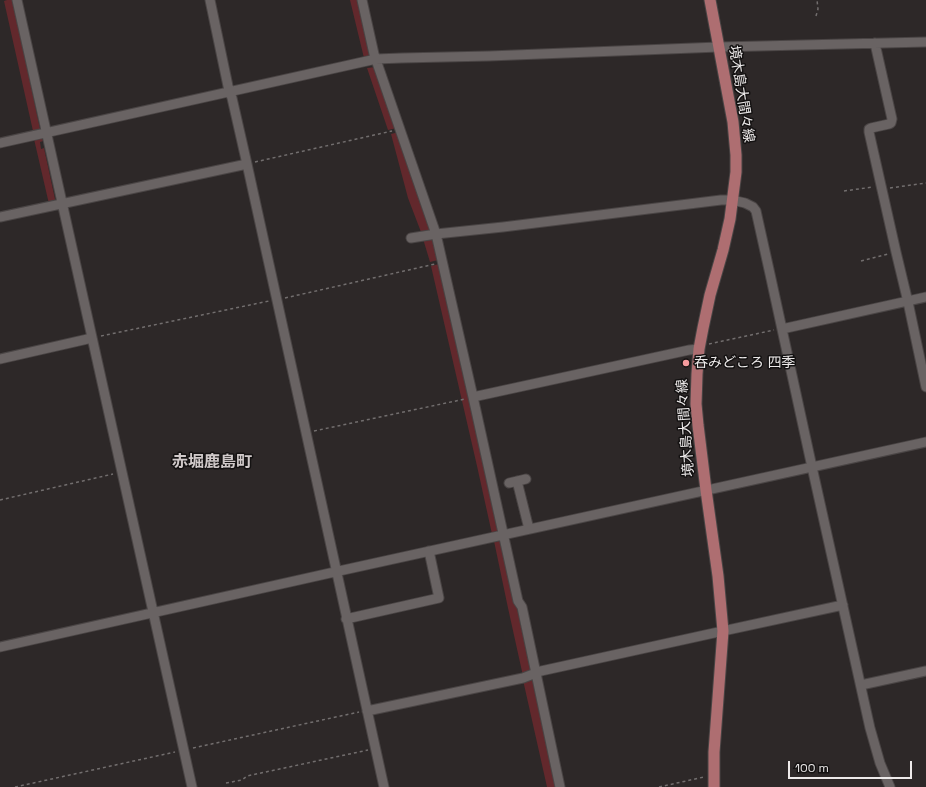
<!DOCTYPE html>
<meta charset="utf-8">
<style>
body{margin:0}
#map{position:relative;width:926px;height:787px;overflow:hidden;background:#2d2828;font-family:"Space Grotesk",sans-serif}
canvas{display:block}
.scale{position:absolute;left:788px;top:761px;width:124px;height:18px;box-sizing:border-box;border:2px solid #edeaea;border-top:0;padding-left:5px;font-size:12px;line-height:14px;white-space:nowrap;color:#edeaea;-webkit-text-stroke:3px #141212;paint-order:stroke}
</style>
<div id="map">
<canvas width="926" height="787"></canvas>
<div class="scale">100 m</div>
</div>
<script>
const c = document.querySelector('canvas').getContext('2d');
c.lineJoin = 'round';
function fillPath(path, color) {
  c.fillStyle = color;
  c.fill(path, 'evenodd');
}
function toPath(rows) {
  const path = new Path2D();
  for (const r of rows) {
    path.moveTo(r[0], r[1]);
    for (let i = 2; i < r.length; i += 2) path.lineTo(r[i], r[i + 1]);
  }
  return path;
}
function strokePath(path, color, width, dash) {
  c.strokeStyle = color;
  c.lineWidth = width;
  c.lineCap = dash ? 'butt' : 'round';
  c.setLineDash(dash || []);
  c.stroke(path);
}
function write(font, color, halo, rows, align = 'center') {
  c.font = font + ' "Space Grotesk","Noto Sans JP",sans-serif';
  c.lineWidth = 3;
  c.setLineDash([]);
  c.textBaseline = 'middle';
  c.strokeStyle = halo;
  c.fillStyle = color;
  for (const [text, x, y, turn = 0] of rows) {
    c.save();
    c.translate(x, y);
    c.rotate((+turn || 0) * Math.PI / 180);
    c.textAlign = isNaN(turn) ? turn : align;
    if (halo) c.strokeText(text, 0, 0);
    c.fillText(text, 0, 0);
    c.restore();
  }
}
const green = toPath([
 [7,0,13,0,40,129,33,131,4,1],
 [350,0,359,0,372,56,364,58],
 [376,67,397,128,388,130,367,68],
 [395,133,399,134,431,230,438,260,430,262,421,232,408,198,391,134],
 [34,139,42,139,43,141,40,142,41,149,44,148,55,199,54,203,49,204],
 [439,264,501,531,492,534,477,466,431,266],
 [502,539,531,672,523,676,508,608,494,541],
 [533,676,557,787,547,787,523,680]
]);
const path = toPath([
 [816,16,818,9,817,0],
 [255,162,392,131],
 [890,188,926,183],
 [844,191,873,187],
 [861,261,888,254],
 [285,298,435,264],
 [101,336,269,301],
 [709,344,774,330],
 [314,431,465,399],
 [0,500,113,474],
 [193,748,359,712],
 [226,783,242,780,247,776,368,750],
 [15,787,175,752],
 [659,787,704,777]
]);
const minor = toPath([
 [17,0,192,787],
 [210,0,228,86,232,98,247,164,384,787],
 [362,0,374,54,436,234,473,397,518,601,522,607,560,787],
 [875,43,876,48,892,119,891,123,889,124,871,128,869,129,869,132,896,252,908,302,926,387],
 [0,143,376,59,402,58,489,56,719,47,926,42],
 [0,217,247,164],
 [411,238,436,234,503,227,721,200,732,200,745,203,753,207,756,211,770,274,812,467,870,728,880,763,890,787],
 [782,329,926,297],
 [0,359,92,338],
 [473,397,689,350,699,349],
 [517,481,529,529],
 [509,483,526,479],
 [346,619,439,598,429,551],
 [0,647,339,571,926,442],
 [861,685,926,671],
 [367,711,523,678,541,671,723,631,843,605]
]);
const major = toPath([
 [710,0,730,106,733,122,736,155,736,172,730,219,723,250,710,295,703,328,699,349,697,374,696,404,698,425,706,490,718,576,723,631,714,752,714,787]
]);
const markers = [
 [686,363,4,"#f59b9d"]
];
const streetNames = [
 ["境木島大間々線",741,94,81],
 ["境木島大間々線",686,428,-94]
];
const poiNames = [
 ["呑みどころ 四季",694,363]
];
const quarterNames = [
 ["赤堀鹿島町",212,463]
];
fillPath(green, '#62282c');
strokePath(minor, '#4a4545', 11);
strokePath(major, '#4a4545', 13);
strokePath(path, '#726e6e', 1.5, [3, 3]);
strokePath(minor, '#696363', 9);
strokePath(major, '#ae6e71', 11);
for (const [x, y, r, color] of markers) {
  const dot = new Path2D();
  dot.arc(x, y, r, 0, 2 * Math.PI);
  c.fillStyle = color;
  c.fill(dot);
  strokePath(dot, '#141212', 1.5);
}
write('14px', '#edeaea', '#141212', streetNames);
write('14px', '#edeaea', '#141212', poiNames, 'left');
write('bold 16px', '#d0c9c9', '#141212', quarterNames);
</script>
